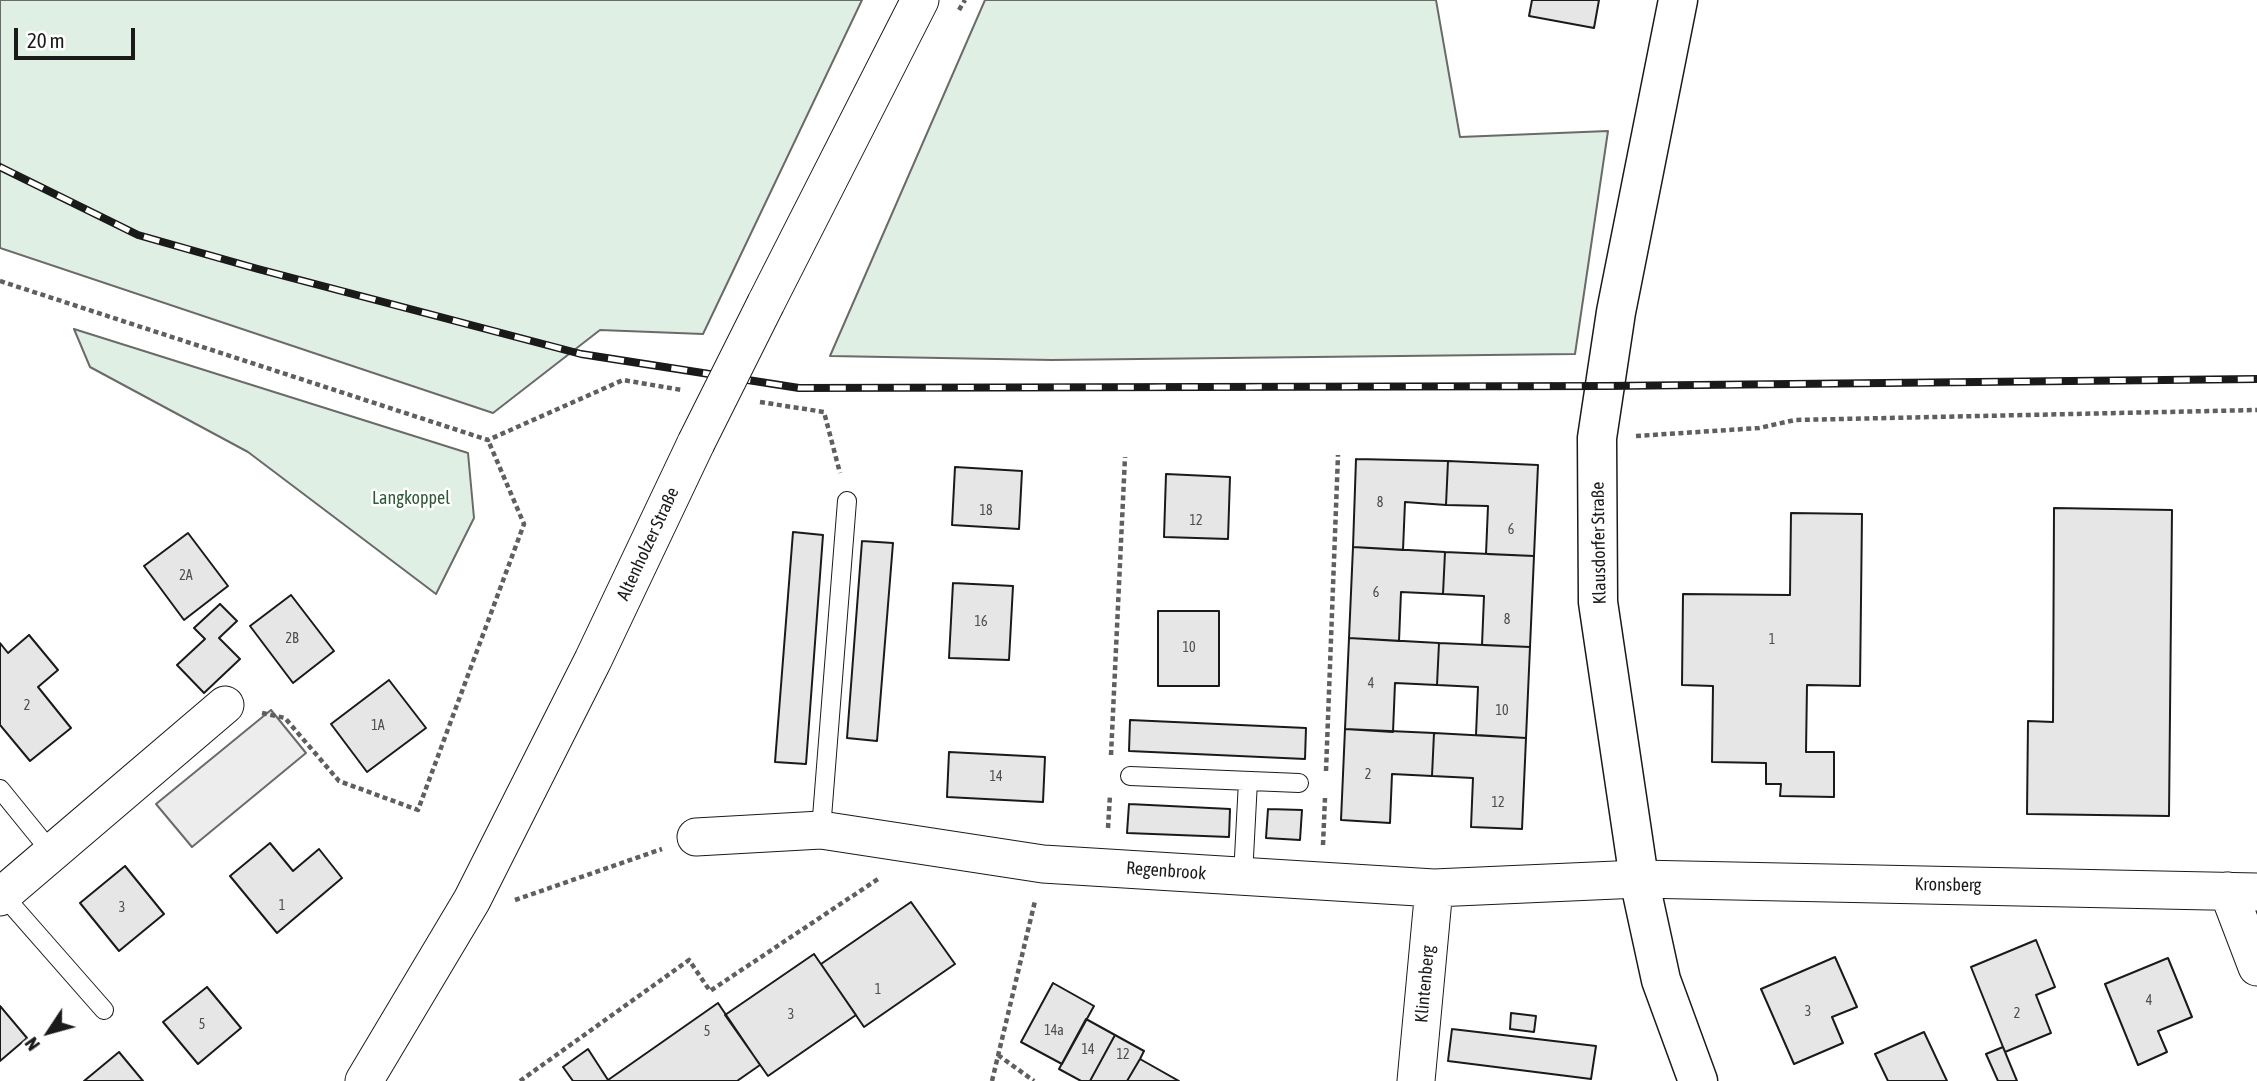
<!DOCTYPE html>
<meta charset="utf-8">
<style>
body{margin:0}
#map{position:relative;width:2257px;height:1081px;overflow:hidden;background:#fff;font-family:"Asap Condensed",sans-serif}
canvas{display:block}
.north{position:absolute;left:14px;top:997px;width:70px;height:70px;-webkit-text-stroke:5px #fff;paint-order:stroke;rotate:234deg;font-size:19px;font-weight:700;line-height:28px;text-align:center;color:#1a1a1a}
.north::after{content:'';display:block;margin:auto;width:24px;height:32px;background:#1a1a1a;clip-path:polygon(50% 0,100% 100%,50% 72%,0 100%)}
.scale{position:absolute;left:14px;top:28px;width:121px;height:32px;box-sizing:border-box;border:4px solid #1a1a1a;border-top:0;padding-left:9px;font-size:21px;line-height:24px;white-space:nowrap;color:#1a1a1a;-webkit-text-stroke:5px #fff;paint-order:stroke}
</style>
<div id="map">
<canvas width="2257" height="1081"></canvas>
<div class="north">N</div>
<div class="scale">20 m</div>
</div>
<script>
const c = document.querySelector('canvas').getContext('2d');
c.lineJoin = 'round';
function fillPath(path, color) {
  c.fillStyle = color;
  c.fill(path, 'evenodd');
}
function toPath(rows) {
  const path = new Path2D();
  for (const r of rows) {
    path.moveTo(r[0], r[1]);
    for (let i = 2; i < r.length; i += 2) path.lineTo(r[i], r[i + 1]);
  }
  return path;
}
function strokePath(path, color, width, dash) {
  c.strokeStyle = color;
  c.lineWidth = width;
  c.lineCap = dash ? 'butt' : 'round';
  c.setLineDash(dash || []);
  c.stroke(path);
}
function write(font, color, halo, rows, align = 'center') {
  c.font = font + ' "Asap Condensed",sans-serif';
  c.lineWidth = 5;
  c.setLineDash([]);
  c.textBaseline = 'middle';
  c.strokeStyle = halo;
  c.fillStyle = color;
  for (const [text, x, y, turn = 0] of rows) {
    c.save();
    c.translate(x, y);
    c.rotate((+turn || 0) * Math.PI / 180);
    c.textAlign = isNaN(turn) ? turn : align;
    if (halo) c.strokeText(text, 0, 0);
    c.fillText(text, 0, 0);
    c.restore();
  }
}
const green = toPath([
 [0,0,862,0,703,334,600,330,493,413,0,248,0,0],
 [985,0,1436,0,1460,137,1608,131,1575,354,1052,360,830,356,985,0],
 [74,329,468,453,474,518,436,594,248,452,90,367,74,329]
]);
const parking = toPath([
 [271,710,306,753,192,847,156,804,271,710]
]);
const building = toPath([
 [1532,0,1599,0,1594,28,1529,16,1532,0],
 [1356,459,1448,461,1446,505,1405,502,1403,550,1353,547,1356,459],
 [1448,461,1538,465,1534,556,1486,554,1488,506,1446,505,1448,461],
 [955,467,1022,471,1019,529,952,525,955,467],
 [1166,474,1230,477,1228,539,1164,537,1166,474],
 [2054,508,2172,510,2169,816,2027,814,2028,721,2053,722,2054,508],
 [1791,513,1862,514,1860,686,1807,685,1806,752,1834,752,1834,797,1780,796,1781,784,1766,784,1766,763,1712,762,1713,686,1682,685,1683,594,1790,595,1791,513],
 [793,532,823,535,806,764,775,762,793,532],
 [188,533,228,586,184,620,144,566,188,533],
 [862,541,893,543,877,741,847,738,862,541],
 [1353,547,1445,552,1443,594,1401,592,1399,641,1349,638,1353,547],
 [1445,552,1534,556,1530,647,1482,645,1484,596,1443,594,1445,552],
 [953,583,1013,586,1009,660,949,658,953,583],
 [291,595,334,651,293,683,250,626,291,595],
 [220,604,237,621,219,638,240,659,204,693,177,665,205,639,194,628,220,604],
 [1158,611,1219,611,1219,686,1158,686,1158,611],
 [29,635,58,670,38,687,71,728,30,761,0,725,0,643,8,653,29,635],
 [1349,638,1439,643,1437,685,1395,683,1393,732,1345,729,1349,638],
 [1439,643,1530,647,1526,738,1476,735,1478,687,1437,685,1439,643],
 [389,680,426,728,367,772,331,724,389,680],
 [1130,720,1306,728,1305,759,1129,751,1130,720],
 [1345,729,1434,733,1432,776,1392,774,1390,823,1341,820,1345,729],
 [1434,733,1526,738,1522,829,1471,827,1473,778,1432,776,1434,733],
 [949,752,1045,757,1043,802,947,797,949,752],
 [1129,804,1230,809,1229,837,1127,833,1129,804],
 [1268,809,1302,810,1300,840,1266,838,1268,809],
 [270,843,293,871,319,849,342,878,277,933,230,876,270,843],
 [125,866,164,914,119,951,80,903,125,866],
 [911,902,955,964,864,1027,821,964,911,902],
 [2036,940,2055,987,2036,995,2051,1033,2005,1052,1971,967,2036,940],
 [814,954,856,1015,768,1076,725,1015,814,954],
 [1835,957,1857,1007,1832,1017,1843,1043,1794,1064,1761,989,1835,957],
 [2168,958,2192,1017,2158,1031,2167,1052,2138,1065,2105,984,2168,958],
 [1053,983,1094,1006,1062,1064,1021,1042,1053,983],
 [207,987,241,1028,198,1064,163,1022,207,987],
 [718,1003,760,1065,737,1081,573,1081,563,1067,588,1049,608,1080,718,1003],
 [0,1006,27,1038,0,1061,0,1006],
 [1511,1013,1536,1016,1534,1032,1510,1029,1511,1013],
 [1086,1019,1115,1035,1090,1081,1081,1081,1059,1069,1086,1019],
 [1452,1029,1596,1046,1591,1079,1448,1061,1452,1029],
 [1924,1032,1947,1081,1888,1081,1875,1054,1924,1032],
 [1115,1035,1144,1051,1140,1059,1127,1081,1090,1081,1115,1035],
 [2003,1047,2017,1081,1998,1081,1986,1054,2003,1047],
 [119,1052,143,1081,84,1081,119,1052],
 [1140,1059,1179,1081,1127,1081,1140,1059]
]);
const path = toPath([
 [959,10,965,0],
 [0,281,488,440,623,380,682,390],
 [760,402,824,412,840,473],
 [1636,436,1759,428,1795,420,2257,410],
 [262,713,285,718,339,781,418,810,524,524,488,440],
 [1111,755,1125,457],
 [1326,771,1338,455],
 [1108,828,1110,795],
 [1323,845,1325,798],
 [515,900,662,849],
 [998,1055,1034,1081],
 [520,1081,689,960,710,991,878,879],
 [992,1081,1035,901]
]);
const service = toPath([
 [1130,776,1299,783],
 [0,789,52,853],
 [821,830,847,501],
 [1243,876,1248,781],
 [3,895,104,1010]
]);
const minor = toPath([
 [766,303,920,0],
 [696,837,821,830,1043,864,1434,888,1639,879,2257,892],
 [2228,891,2257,967],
 [0,897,225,705],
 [364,1081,472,900,593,660,696,443],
 [1416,1081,1434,888]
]);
const tertiary = toPath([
 [1678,0,1616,312,1597,438,1598,602,1639,879,1661,980,1698,1081]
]);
const rail = toPath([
 [0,167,138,235,258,269,581,354,799,388,1605,386,2257,379]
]);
const minorBridge = toPath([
 [696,443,766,303]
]);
const numberNames = [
 ["8",1380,503],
 ["18",986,511],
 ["12",1196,521],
 ["6",1511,530],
 ["2A",186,576],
 ["6",1376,593],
 ["8",1507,620],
 ["16",981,622],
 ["2B",292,639],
 ["1",1772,640],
 ["10",1189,648],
 ["4",1371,684],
 ["2",27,706],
 ["10",1502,711],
 ["1A",378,726],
 ["2",1368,775],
 ["14",996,777],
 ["12",1498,803],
 ["1",282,906],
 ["3",122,908],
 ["1",878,990],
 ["4",2149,1001],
 ["3",1808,1012],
 ["2",2017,1014],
 ["3",791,1015],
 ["5",202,1025],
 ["14a",1054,1031],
 ["5",707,1032],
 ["14",1088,1050],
 ["12",1123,1055]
];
const parkNames = [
 ["Langkoppel",411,498]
];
const streetNames = [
 ["Klausdorfer Straße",1599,543,-91],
 ["Altenholzer Straße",648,544,-65],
 ["Regenbrook",1166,871,4],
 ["Kronsberg",1948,885,1],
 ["Klintenberg",1425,984,-85]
];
fillPath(green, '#e0efe3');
strokePath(green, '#6a6a6a', 2);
fillPath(parking, '#ededed');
strokePath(parking, '#6a6a6a', 2);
fillPath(building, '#e6e6e6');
strokePath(building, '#1a1a1a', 2);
strokePath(service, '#1a1a1a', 20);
strokePath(minor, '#1a1a1a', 39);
strokePath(tertiary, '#1a1a1a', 41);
strokePath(path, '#5f5f5f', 4.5, [5, 3.5]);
strokePath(service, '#fff', 18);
strokePath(minor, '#fff', 37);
strokePath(tertiary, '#fff', 38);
strokePath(rail, '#1a1a1a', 8);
strokePath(rail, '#fff', 5, [16]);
strokePath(minorBridge, '#1a1a1a', 39, []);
strokePath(minorBridge, '#fff', 37);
write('14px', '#4d4d4d', null, numberNames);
write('18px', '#2b5a34', '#fff', parkNames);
write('18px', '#1a1a1a', '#fff', streetNames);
</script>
